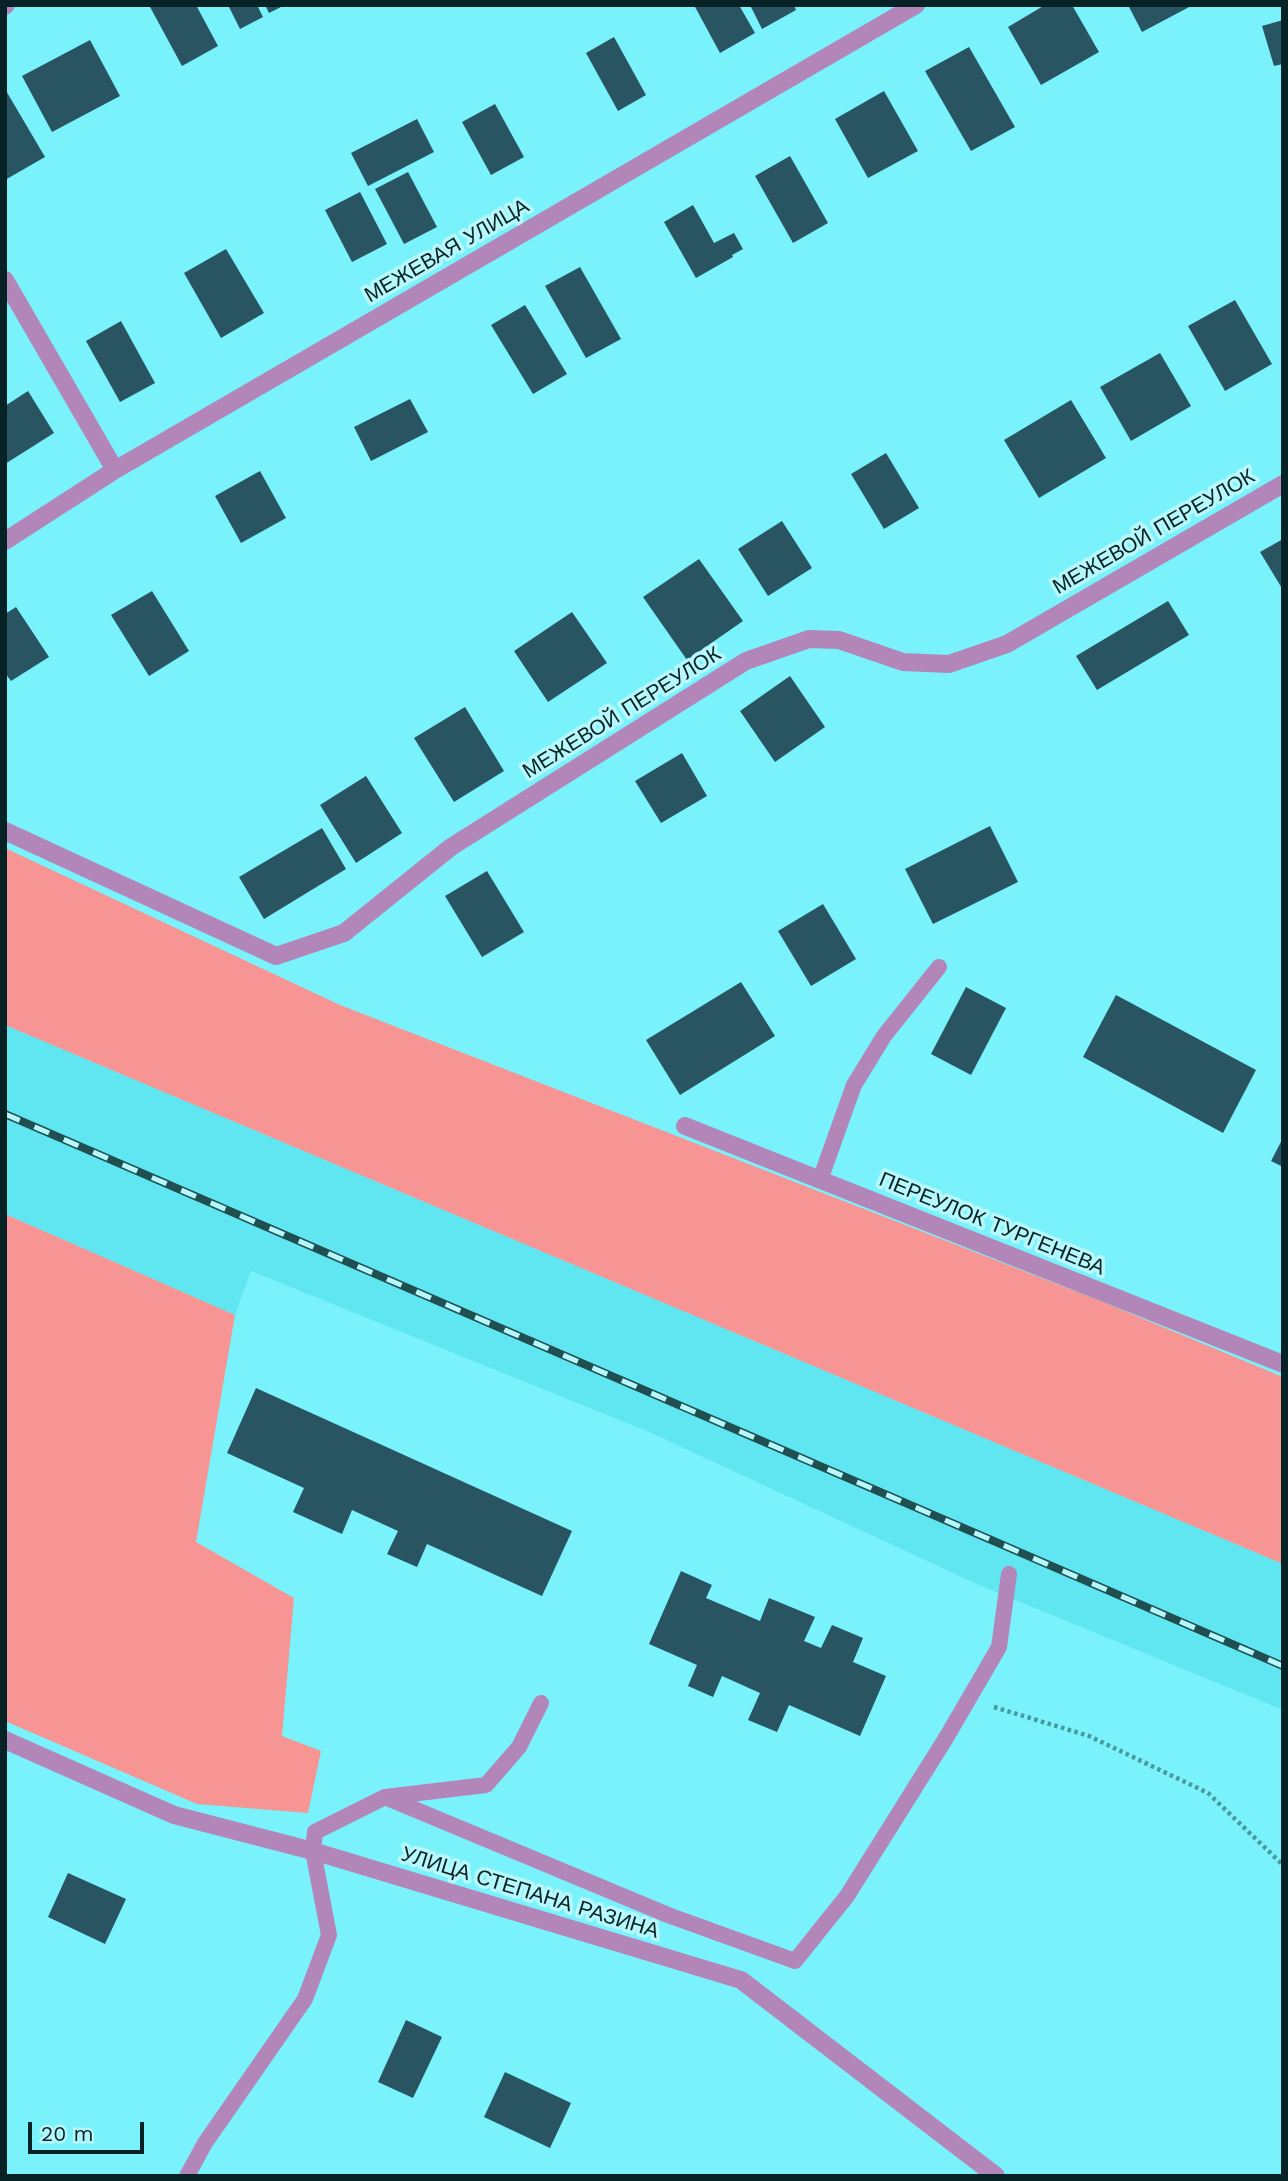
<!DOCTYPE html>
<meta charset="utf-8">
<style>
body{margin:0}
#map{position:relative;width:1288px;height:2181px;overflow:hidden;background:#7af2fb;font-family:"Work Sans",sans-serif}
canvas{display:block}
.frame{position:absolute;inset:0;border:7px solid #072224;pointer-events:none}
.scale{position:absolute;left:28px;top:2122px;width:116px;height:32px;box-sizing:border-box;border:4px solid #072224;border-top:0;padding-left:9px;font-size:21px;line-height:24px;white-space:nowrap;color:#072224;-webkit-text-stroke:5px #b6f8fc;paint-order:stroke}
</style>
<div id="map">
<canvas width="1288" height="2181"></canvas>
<div class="frame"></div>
<div class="scale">20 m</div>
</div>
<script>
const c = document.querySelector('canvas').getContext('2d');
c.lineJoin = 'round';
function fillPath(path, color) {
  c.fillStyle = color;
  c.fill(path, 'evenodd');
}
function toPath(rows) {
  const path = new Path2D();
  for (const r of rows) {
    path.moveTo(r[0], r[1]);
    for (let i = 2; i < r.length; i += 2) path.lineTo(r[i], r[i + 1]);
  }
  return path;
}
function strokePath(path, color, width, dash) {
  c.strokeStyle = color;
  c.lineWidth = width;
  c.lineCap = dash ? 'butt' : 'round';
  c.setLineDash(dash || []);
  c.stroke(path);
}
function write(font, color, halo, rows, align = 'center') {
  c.font = font + ' "Work Sans",sans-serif';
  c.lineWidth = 7;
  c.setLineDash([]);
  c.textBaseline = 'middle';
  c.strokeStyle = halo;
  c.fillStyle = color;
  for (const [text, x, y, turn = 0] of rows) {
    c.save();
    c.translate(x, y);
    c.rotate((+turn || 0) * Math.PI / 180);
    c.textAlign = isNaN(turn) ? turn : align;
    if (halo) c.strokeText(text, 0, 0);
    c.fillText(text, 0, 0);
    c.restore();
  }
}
const built = toPath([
 [5,1025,1283,1564,1283,1710,979,1585,649,1432,251,1271,235,1315,5,1214]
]);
const green = toPath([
 [5,848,340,1005,1098,1300,1283,1377,1283,1564,5,1025],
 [5,1214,235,1315,196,1542,294,1598,282,1736,321,1751,308,1813,197,1804,5,1721]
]);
const building = toPath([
 [149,5,196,5,218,46,182,66],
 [228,5,257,5,263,17,240,29],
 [265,5,285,5,269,13],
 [694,5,739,5,755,33,720,53],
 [750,5,794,5,796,10,762,29],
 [1045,5,1072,5,1099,52,1041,85,1008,27],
 [1128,5,1193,5,1142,32],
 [1283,20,1283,64,1274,66,1262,26],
 [614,37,646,95,618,111,586,53],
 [90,40,120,96,52,132,22,76],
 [969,47,1015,127,971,151,925,71],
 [5,89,45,157,5,180],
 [884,91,918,151,868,178,835,119],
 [495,104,524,157,491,175,462,122],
 [417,119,434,152,368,186,351,153],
 [790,156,828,223,793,243,755,176],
 [408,172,437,227,404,244,375,189],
 [360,192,387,244,352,262,325,210],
 [693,205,714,243,734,233,743,249,732,255,733,257,696,278,664,222],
 [226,249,264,313,221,338,184,273],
 [580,267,621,339,586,358,545,286],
 [1235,300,1272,364,1225,391,1188,326],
 [525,305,567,374,533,394,491,325],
 [121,321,155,383,120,402,86,341],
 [1160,353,1191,406,1131,441,1100,387],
 [28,391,54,433,5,464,5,406],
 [410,399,428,432,371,461,354,427],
 [1071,400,1106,458,1039,498,1004,440],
 [886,453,919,508,884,529,851,474],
 [260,471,286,518,241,543,215,496],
 [782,521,812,568,768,596,738,549],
 [1283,539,1283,590,1260,552],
 [699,559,743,621,687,660,643,597],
 [152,591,189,651,149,676,111,615],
 [1168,601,1189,635,1097,690,1076,656],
 [16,607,49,657,11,681,5,673,5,614],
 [572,612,607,663,548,702,514,651],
 [790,676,825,727,775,762,740,711],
 [465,707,504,771,454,802,414,738],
 [682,753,707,796,661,823,635,781],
 [366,776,402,833,356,863,320,805],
 [990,826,1018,882,933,924,905,869],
 [322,828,346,869,264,919,239,877],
 [487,871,524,932,482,957,445,896],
 [823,904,856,959,811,986,778,931],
 [741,982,775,1036,680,1095,646,1040],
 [966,987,1006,1008,971,1075,931,1054],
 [1116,995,1256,1070,1223,1133,1083,1057],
 [1283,1138,1283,1167,1271,1161],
 [256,1388,572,1531,542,1596,427,1544,417,1567,387,1554,398,1531,352,1510,342,1534,293,1512,304,1488,227,1453],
 [681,1571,712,1585,706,1598,760,1621,769,1598,815,1617,804,1641,821,1648,832,1625,863,1638,853,1662,886,1676,860,1736,789,1705,777,1732,748,1720,760,1693,722,1676,713,1697,688,1686,697,1665,649,1644],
 [68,1873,126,1899,105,1944,48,1917],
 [406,2020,442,2037,413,2098,378,2082],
 [505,2072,571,2103,550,2148,484,2117]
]);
const path = toPath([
 [994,1707,1089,1736,1208,1793,1283,1865]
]);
const lane = toPath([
 [820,1180,854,1085,884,1036,939,967],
 [385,1797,668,1915,795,1961,847,1896,946,1738,999,1647,1009,1574],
 [187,2176,205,2143,305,1999,329,1935,313,1851,315,1832,385,1797,486,1785,519,1747,541,1703]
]);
const street = toPath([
 [5,6,6,5],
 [5,280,115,470],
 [5,541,115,470,916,5],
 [5,831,276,956,344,933,451,847,746,661,809,639,839,640,903,662,949,664,1007,644,1283,484],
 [685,1126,1283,1364],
 [5,1740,174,1815,313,1851,741,1980,996,2176]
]);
const rail = toPath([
 [5,1114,1283,1666]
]);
const streetNames = [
 ["МЕЖЕВАЯ УЛИЦА",447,251,-30],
 ["МЕЖЕВОЙ ПЕРЕУЛОК",1154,532,-30],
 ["МЕЖЕВОЙ ПЕРЕУЛОК",622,713,-32],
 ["ПЕРЕУЛОК ТУРГЕНЕВА",992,1224,22],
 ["УЛИЦА СТЕПАНА РАЗИНА",530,1893,17]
];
fillPath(built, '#5fe6f0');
fillPath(green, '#f69593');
fillPath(building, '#295462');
strokePath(path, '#48989e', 4.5, [3.5, 3.5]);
strokePath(lane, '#b286b8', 16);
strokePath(street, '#b286b8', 18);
strokePath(rail, '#204f52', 8);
strokePath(rail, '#b6f8fc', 5, [16]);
write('21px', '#072224', '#b6f8fc', streetNames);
</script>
